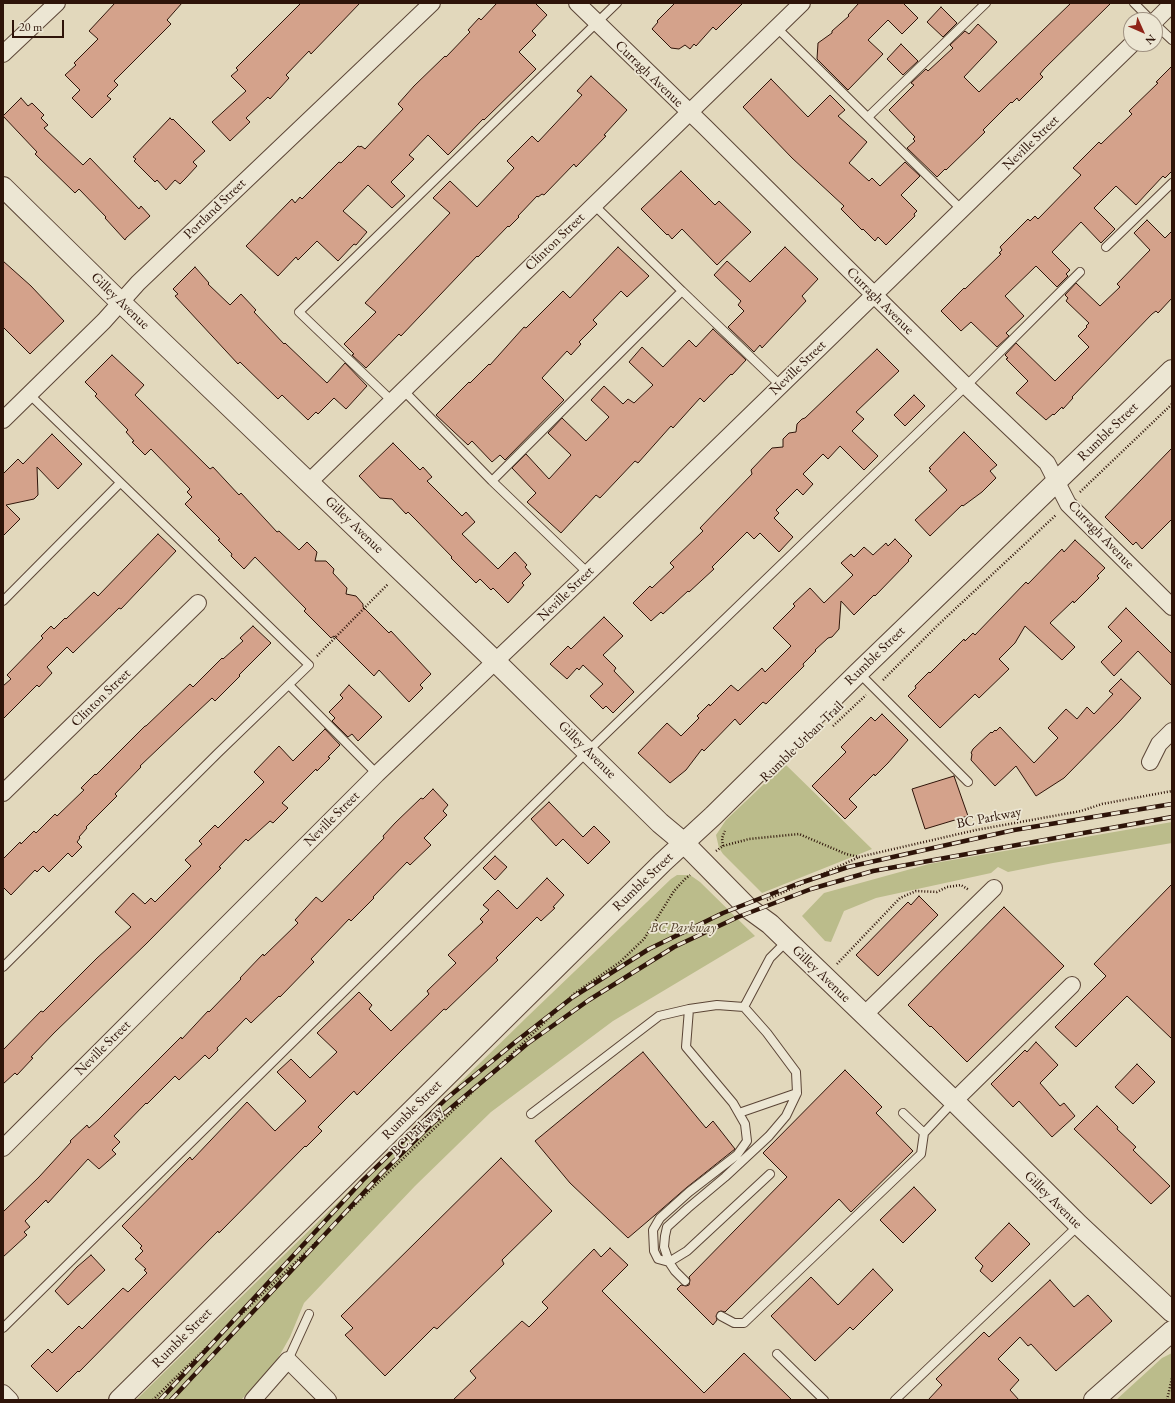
<!DOCTYPE html>
<style>
body{margin:0}
#map{position:relative;width:1175px;height:1403px;overflow:hidden;background:#e2d8bc;font-family:"EB Garamond",serif}
canvas{display:block}
.frame{position:absolute;inset:0;border:4px solid #2e1409;pointer-events:none}
.north{position:absolute;left:1123px;top:12px;width:40px;height:40px;box-sizing:border-box;background:#ece6d3;border:1px solid #a09282;border-radius:50%;rotate:135deg;font-size:11px;font-weight:700;line-height:16px;text-align:center;color:#2e1409}
.north::after{content:'';display:block;margin:auto;width:14px;height:18px;background:#8f2418;clip-path:polygon(50% 0,100% 100%,50% 72%,0 100%)}
.scale{position:absolute;left:12px;top:20px;width:52px;height:18px;box-sizing:border-box;border:2px solid #2e1409;border-top:0;padding-left:5px;font-size:12px;line-height:14px;white-space:nowrap;color:#2e1409;-webkit-text-stroke:3px #ece6d3;paint-order:stroke}
</style>
<div id="map">
<canvas width="1175" height="1403"></canvas>
<div class="frame"></div>
<div class="north">N</div>
<div class="scale">20 m</div>
</div>
<script>
const c = document.querySelector('canvas').getContext('2d');
c.lineJoin = 'round';
function fillPath(path, color) {
  c.fillStyle = color;
  c.fill(path, 'evenodd');
}
function toPath(rows) {
  const path = new Path2D();
  for (const r of rows) {
    path.moveTo(r[0], r[1]);
    for (let i = 2; i < r.length; i += 2) path.lineTo(r[i], r[i + 1]);
  }
  return path;
}
function strokePath(path, color, width, dash) {
  c.strokeStyle = color;
  c.lineWidth = width;
  c.lineCap = dash ? 'butt' : 'round';
  c.setLineDash(dash || []);
  c.stroke(path);
}
function write(font, color, halo, rows, align = 'center') {
  c.font = font + ' "EB Garamond",serif';
  c.lineWidth = 3.5;
  c.setLineDash([]);
  c.textBaseline = 'middle';
  c.strokeStyle = halo;
  c.fillStyle = color;
  for (const [text, x, y, turn = 0] of rows) {
    c.save();
    c.translate(x, y);
    c.rotate((+turn || 0) * Math.PI / 180);
    c.textAlign = isNaN(turn) ? turn : align;
    if (halo) c.strokeText(text, 0, 0);
    c.fillText(text, 0, 0);
    c.restore();
  }
}
const green = toPath([
 [785,764,872,849,762,893,723,854,719,848,716,835,726,820],
 [1172,822,1172,843,1053,863,1008,872,998,867,991,873,876,898,844,911,831,942,825,941,802,916,824,893,929,864],
 [677,875,690,875,700,882,755,936,613,1021,491,1112,415,1186,304,1303,290,1337,274,1365,241,1400,136,1400,527,1017,671,879],
 [1172,1353,1172,1400,1116,1400,1162,1358]
]);
const building = toPath([
 [115,3,182,3,167,20,171,24,114,81,118,85,107,96,111,99,92,118,72,98,80,90,65,75,76,65,74,63,98,39,89,31,115,3],
 [301,3,360,3,311,54,309,51,286,75,289,78,270,99,268,97,246,118,250,122,230,141,212,122,246,91,231,76,238,70,236,68,301,3],
 [497,3,535,3,547,15,532,31,536,35,519,52,536,69,484,120,483,119,448,155,428,135,409,155,414,159,391,182,405,196,392,208,368,185,343,211,367,232,356,245,354,244,338,261,317,241,298,260,296,257,278,276,246,246,292,199,295,203,300,197,302,199,339,162,341,163,358,146,360,147,361,146,365,149,403,109,398,104,414,86,445,56,446,57,470,32,468,30,479,18,481,20,497,3],
 [675,3,743,3,716,30,713,27,696,46,694,44,690,49,685,45,679,49,671,48,652,29,658,22,657,21,675,3],
 [859,3,903,3,918,18,902,34,888,20,868,40,883,54,848,90,817,59,818,43,832,33,832,31,849,16,848,15,859,3],
 [1071,3,1111,3,1044,69,1040,74,1043,77,1019,101,1017,98,1012,103,1011,102,983,130,985,132,946,170,945,169,937,177,907,148,915,141,913,139,915,137,889,110,914,85,911,83,926,69,928,71,953,48,950,45,965,31,969,34,978,24,997,42,964,77,979,92,1071,3],
 [941,7,957,23,943,37,927,22,941,7],
 [901,44,918,61,903,75,887,59,901,44],
 [1172,66,1172,171,1165,178,1163,176,1136,205,1116,186,1094,208,1115,229,1101,243,1081,222,1052,252,1070,270,1066,274,1068,276,1057,287,1036,266,1005,296,1024,316,1006,333,1009,336,997,347,971,322,961,331,941,311,964,288,965,289,1001,254,999,253,1002,250,1000,247,1028,219,1030,221,1035,216,1038,219,1081,175,1073,168,1099,142,1101,144,1132,114,1129,111,1158,83,1156,82,1172,66],
 [591,76,627,110,604,135,606,136,576,167,574,164,544,195,542,194,538,197,537,196,518,216,519,217,509,227,508,226,478,257,477,256,401,336,399,334,366,368,352,355,354,354,344,344,376,312,365,303,450,213,433,198,450,181,477,207,514,168,507,161,532,136,538,142,582,95,577,91,591,76],
 [771,79,808,117,830,95,845,110,838,116,867,142,849,163,869,181,872,178,880,186,905,162,920,176,901,195,917,211,914,214,915,216,886,245,878,237,875,241,863,229,862,230,841,209,844,206,792,158,743,107,771,79],
 [21,98,28,106,32,103,44,115,41,118,48,125,44,128,83,165,90,158,139,209,141,206,150,216,126,238,125,240,105,218,106,217,79,189,75,193,35,154,37,152,3,116,21,98],
 [170,118,172,120,173,119,205,151,193,162,197,166,185,179,180,184,175,180,166,190,157,180,155,182,134,161,136,159,133,157,170,118],
 [681,171,715,205,719,201,751,232,717,265,682,229,672,239,668,234,667,235,641,209,681,171],
 [1147,220,1165,238,1172,231,1172,298,1158,313,1156,311,1152,314,1072,397,1073,398,1063,409,1062,407,1054,415,1053,414,1046,420,1016,393,1028,381,1006,359,1008,358,1005,355,1016,343,1055,381,1089,347,1078,336,1087,327,1086,326,1089,323,1066,301,1068,298,1065,295,1076,283,1100,306,1120,287,1117,284,1150,250,1134,233,1147,220],
 [618,247,649,276,627,297,621,291,593,320,597,324,579,342,581,344,571,355,567,351,542,378,564,400,505,460,500,455,492,462,472,441,468,445,436,415,469,382,470,383,489,364,490,365,524,327,526,328,563,291,570,298,618,247],
 [785,247,818,279,802,296,806,301,762,348,760,345,754,352,728,327,744,311,738,305,741,301,714,275,727,261,750,282,785,247],
 [3,261,31,286,64,321,30,354,3,327,3,261],
 [195,267,209,283,208,284,230,305,241,294,256,310,254,312,284,344,285,343,327,383,345,363,367,386,346,409,334,398,318,414,316,412,308,420,282,395,278,399,240,362,238,364,175,296,178,294,173,289,195,267],
 [713,329,746,360,732,375,731,374,704,402,700,398,673,428,671,426,638,463,635,461,600,498,596,495,561,533,527,502,536,493,512,468,526,454,549,479,571,455,548,433,562,418,586,441,609,417,591,400,604,386,623,404,628,399,634,403,653,385,629,362,642,347,663,367,689,340,696,347,713,329],
 [877,349,899,371,856,412,864,419,852,431,878,456,864,470,840,446,828,459,823,454,803,474,813,484,803,495,797,489,776,510,779,513,774,518,793,537,779,552,760,533,754,539,747,532,712,567,714,569,689,592,688,591,663,614,661,612,651,621,633,603,650,586,652,588,674,567,670,563,703,531,700,528,752,474,751,470,772,448,783,447,783,439,789,433,796,432,797,424,802,419,805,418,877,349],
 [112,355,144,385,135,395,210,469,213,467,239,495,241,493,277,532,279,531,299,550,307,542,317,552,315,561,326,561,334,569,333,573,347,588,346,594,356,596,363,604,363,607,389,633,391,631,431,674,420,685,423,688,409,702,379,670,374,676,334,636,331,638,304,611,306,609,255,557,244,569,231,556,232,554,218,540,220,539,185,504,192,497,187,492,190,489,151,449,145,455,132,442,134,441,126,432,128,430,95,396,97,394,85,382,112,355],
 [914,395,925,406,905,426,894,415,914,395],
 [964,432,997,465,990,471,996,478,982,492,963,506,962,505,930,536,915,520,947,490,929,471,931,469,929,468,964,432],
 [52,434,82,464,58,489,37,467,38,495,34,499,6,505,20,519,3,536,3,474,18,459,23,464,52,434],
 [393,443,420,470,423,467,432,477,427,481,462,516,466,512,475,522,462,534,498,569,515,552,527,565,525,567,531,574,522,583,524,585,518,592,508,603,493,588,491,590,480,579,476,583,451,558,452,557,416,520,408,512,406,514,392,499,380,498,359,476,393,443],
 [1172,448,1172,519,1142,549,1136,542,1133,545,1105,517,1172,448],
 [158,534,176,551,121,609,119,608,73,653,67,647,47,667,52,673,39,687,37,685,3,719,3,686,11,679,7,675,43,638,41,636,51,626,54,629,65,618,66,619,94,592,98,596,158,534],
 [895,539,912,556,908,560,909,561,875,596,874,595,854,615,841,601,839,629,832,637,828,638,815,650,816,651,803,664,804,666,766,704,763,702,740,725,735,719,704,751,702,749,686,770,670,783,638,753,667,723,681,736,699,718,697,716,709,704,710,706,731,685,738,691,762,668,765,672,791,646,773,628,795,606,793,604,810,588,824,603,853,575,841,563,851,554,854,557,864,547,873,555,886,543,888,546,895,539],
 [1075,540,1105,568,1097,576,1099,578,1074,603,1073,601,1050,623,1075,647,1062,660,1025,626,1015,643,999,659,1009,669,979,698,975,694,940,728,908,696,916,688,915,686,929,672,930,673,964,639,965,641,973,633,975,635,1026,582,1028,584,1062,549,1064,552,1075,540],
 [1126,608,1172,654,1172,686,1138,651,1114,676,1101,662,1122,641,1108,627,1126,608],
 [604,617,623,636,603,655,616,668,614,671,634,692,613,713,606,706,603,709,590,696,603,684,583,665,579,670,577,668,567,679,550,664,568,646,571,649,604,617],
 [253,626,271,643,239,675,240,676,215,701,212,698,180,728,140,766,141,767,115,794,117,796,86,827,87,828,79,837,80,838,77,842,82,847,72,857,68,853,49,872,43,866,37,872,35,870,11,895,3,887,3,859,20,842,21,844,34,831,36,833,55,814,57,816,84,790,81,788,95,774,96,775,145,726,146,726,190,684,193,687,222,658,223,659,243,641,240,638,253,626],
 [1121,679,1141,698,1119,722,1064,778,1036,796,1016,766,995,786,971,760,972,754,971,753,973,749,991,732,992,733,995,730,996,731,1000,727,1034,763,1058,738,1048,728,1066,709,1077,719,1087,707,1094,714,1113,694,1109,691,1121,679],
 [349,685,382,717,358,741,352,734,348,737,332,721,335,718,329,712,343,698,340,695,349,685],
 [882,714,908,740,888,763,875,776,874,774,849,799,857,807,845,819,812,786,846,752,841,747,871,717,875,721,882,714],
 [325,729,340,745,328,757,330,758,317,771,316,769,282,803,288,808,273,823,270,821,248,841,246,839,219,867,221,868,147,943,54,1033,31,1057,33,1058,17,1075,15,1073,3,1084,3,1050,41,1011,43,1012,97,958,131,927,115,912,133,893,145,904,151,898,155,902,191,866,185,860,202,844,199,841,215,825,218,828,264,782,254,772,279,746,293,761,325,729],
 [954,776,968,816,925,829,912,789,954,776],
 [433,789,448,805,443,811,447,815,424,838,431,845,410,865,407,862,373,897,374,898,351,921,349,919,311,959,314,962,280,997,279,996,251,1023,246,1018,217,1048,218,1050,209,1059,205,1055,179,1080,175,1076,147,1104,146,1103,114,1136,120,1142,112,1150,116,1154,99,1169,88,1159,48,1203,46,1200,25,1221,30,1227,24,1232,27,1235,3,1257,3,1212,39,1177,71,1142,70,1141,87,1125,89,1128,98,1120,181,1037,182,1039,208,1011,209,1012,241,979,240,978,263,954,264,956,298,923,295,920,316,897,322,902,384,838,383,836,395,823,421,798,423,799,433,789],
 [549,802,583,837,594,826,610,842,588,864,563,839,556,846,531,819,549,802],
 [495,856,507,867,495,880,483,868,495,856],
 [547,878,564,895,553,907,555,908,541,921,537,917,496,958,498,960,446,1010,444,1009,402,1050,357,1095,354,1091,318,1127,322,1131,306,1147,305,1146,219,1233,218,1231,79,1372,78,1371,57,1392,31,1366,48,1349,52,1353,79,1326,82,1329,123,1288,128,1292,147,1273,144,1270,146,1269,135,1259,143,1251,140,1248,142,1246,122,1226,190,1157,192,1160,247,1102,275,1131,306,1101,277,1072,291,1059,310,1078,337,1052,317,1033,359,992,372,1005,369,1009,391,1031,429,994,427,991,456,963,448,955,483,922,480,919,489,910,483,905,498,890,517,909,547,878],
 [1172,884,1172,1039,1127,996,1076,1047,1055,1027,1106,976,1094,964,1172,884],
 [919,896,938,915,878,976,856,955,908,902,911,905,919,896],
 [1004,907,1064,966,967,1062,931,1026,930,1027,908,1005,1004,907],
 [1036,1042,1058,1065,1040,1083,1060,1106,1064,1103,1075,1116,1052,1137,1019,1101,1013,1107,991,1084,1025,1050,1027,1052,1036,1042],
 [643,1052,706,1128,713,1121,735,1149,686,1188,655,1215,628,1238,570,1183,535,1141,643,1052],
 [1137,1064,1155,1082,1133,1104,1115,1087,1137,1064],
 [845,1070,882,1107,876,1113,913,1151,851,1212,839,1199,725,1312,721,1311,718,1312,716,1316,717,1320,713,1325,677,1289,681,1285,686,1286,689,1285,690,1280,689,1277,787,1177,763,1153,845,1070],
 [1097,1106,1118,1127,1117,1129,1136,1147,1133,1150,1170,1186,1151,1204,1074,1129,1097,1106],
 [501,1158,552,1211,502,1260,504,1264,437,1329,434,1327,385,1376,345,1335,353,1328,341,1316,501,1158],
 [914,1187,936,1210,903,1243,880,1220,914,1187],
 [1009,1223,1030,1244,992,1282,980,1271,983,1266,975,1258,1009,1223],
 [610,1248,628,1265,602,1291,704,1393,744,1353,792,1400,453,1400,476,1378,470,1371,522,1321,529,1327,548,1308,542,1302,594,1249,601,1257,610,1248],
 [91,1255,105,1270,68,1305,55,1291,77,1267,91,1255],
 [873,1269,893,1290,853,1330,850,1327,815,1361,771,1316,811,1277,838,1305,873,1269],
 [1050,1280,1074,1307,1088,1295,1112,1321,1056,1371,1031,1344,1028,1346,1020,1337,998,1359,1019,1380,1010,1390,1019,1400,928,1400,942,1385,936,1379,984,1332,989,1337,1050,1280]
]);
const path = toPath([
 [1080,492,1172,404],
 [317,656,388,584],
 [883,680,939,624,1056,515],
 [833,726,866,695],
 [723,846,722,838,725,831],
 [716,851,723,846,749,839,799,834,846,854,859,857,976,830,1081,811,1102,804,1172,791],
 [767,900,859,857],
 [837,964,900,898,916,891,937,892,947,887,961,885,969,890],
 [153,1400,173,1380,575,993,620,962,644,939,674,891,685,879,690,875],
 [1167,1400,1172,1378]
]);
const service = toPath([
 [1134,3,1151,20],
 [1155,24,1172,40],
 [777,28,962,210],
 [868,117,986,3],
 [1106,247,1172,183],
 [682,291,780,385],
 [403,390,492,481,588,573],
 [392,401,299,312,617,3],
 [492,481,682,291,594,205],
 [3,601,120,483],
 [859,673,968,782],
 [289,685,377,774],
 [3,967,218,753,309,665,29,394],
 [744,1007,770,958,787,941],
 [689,1009,686,1047,733,1103,745,1124,747,1141,737,1155,689,1192,660,1218,653,1230,654,1251,658,1259,669,1262,687,1251,770,1174],
 [739,1113,797,1093],
 [903,1113,924,1133],
 [531,1114,659,1016,689,1009,717,1005,744,1007,767,1033,796,1072,797,1093,786,1116,769,1136,725,1177,688,1208,667,1227,665,1236,664,1247,669,1262,675,1271,685,1281],
 [721,1316,734,1323,744,1323,921,1154,924,1133,954,1101],
 [3,1328,588,751,966,386,1080,272],
 [777,1354,824,1400],
 [288,1360,309,1314],
 [895,1400,1079,1225]
]);
const minor = toPath([
 [577,3,705,127,966,386,1047,463,1068,504,1172,607],
 [1155,21,1172,4],
 [3,54,57,3],
 [3,420,104,321,138,283,432,3],
 [309,482,802,3],
 [1150,762,1159,744,1172,731],
 [3,793,198,603],
 [864,1015,994,888],
 [954,1101,1072,985],
 [3,1148,377,774,588,573,1132,44],
 [3,1393,10,1400],
 [253,1400,288,1360,328,1400]
]);
const tertiary = toPath([
 [3,187,111,293,495,661,660,823,684,843,748,908,770,924,954,1101,1079,1225,1172,1312],
 [119,1400,663,862,713,816,858,673,1172,370],
 [1094,1400,1172,1331]
]);
const rail = toPath([
 [160,1400,363,1180,446,1099,514,1043,573,997,649,949,723,913,797,884,848,867,1014,830,1172,804],
 [171,1400,382,1173,433,1123,527,1044,589,1000,674,947,738,917,811,889,873,871,1172,817]
]);
const streetNames = [
 ["Curragh Avenue",649,74,44],
 ["Neville Street",1031,143,-44],
 ["Portland Street",215,209,-44],
 ["Clinton Street",555,242,-44],
 ["Gilley Avenue",120,301,44],
 ["Curragh Avenue",880,301,45],
 ["Neville Street",798,368,-44],
 ["Rumble Street",1108,432,-44],
 ["Gilley Avenue",354,525,44],
 ["Curragh Avenue",1101,535,46],
 ["Neville Street",566,594,-44],
 ["Rumble Street",875,656,-44],
 ["Clinton Street",101,698,-44],
 ["Rumble Urban Trail",802,742,-44],
 ["Gilley Avenue",587,750,45],
 ["BC Parkway",989,818,-11],
 ["Neville Street",332,819,-45],
 ["Rumble Street",643,882,-44],
 ["Gilley Avenue",821,974,44],
 ["Neville Street",103,1048,-45],
 ["Rumble Street",412,1110,-45],
 ["BC Parkway",417,1131,-44],
 ["Gilley Avenue",1053,1200,45],
 ["Rumble Street",182,1338,-45]
];
const parkNames = [
 ["BC Parkway",683,928]
];
fillPath(green, '#bbbc8b');
fillPath(building, '#d4a28b');
strokePath(building, '#2e1409', 1);
strokePath(service, '#5b4536', 10);
strokePath(minor, '#5b4536', 18);
strokePath(tertiary, '#5b4536', 22);
strokePath(path, '#2e1409', 2.5, [1, 2]);
strokePath(service, '#ece6d3', 8);
strokePath(minor, '#ece6d3', 16);
strokePath(tertiary, '#ece6d3', 20);
strokePath(rail, '#2e1409', 4.5);
strokePath(rail, '#ece6d3', 3, [9]);
write('14px', '#2e1409', '#ece6d3', streetNames);
write('italic 14px', '#584630', '#ece6d3', parkNames);
</script>
